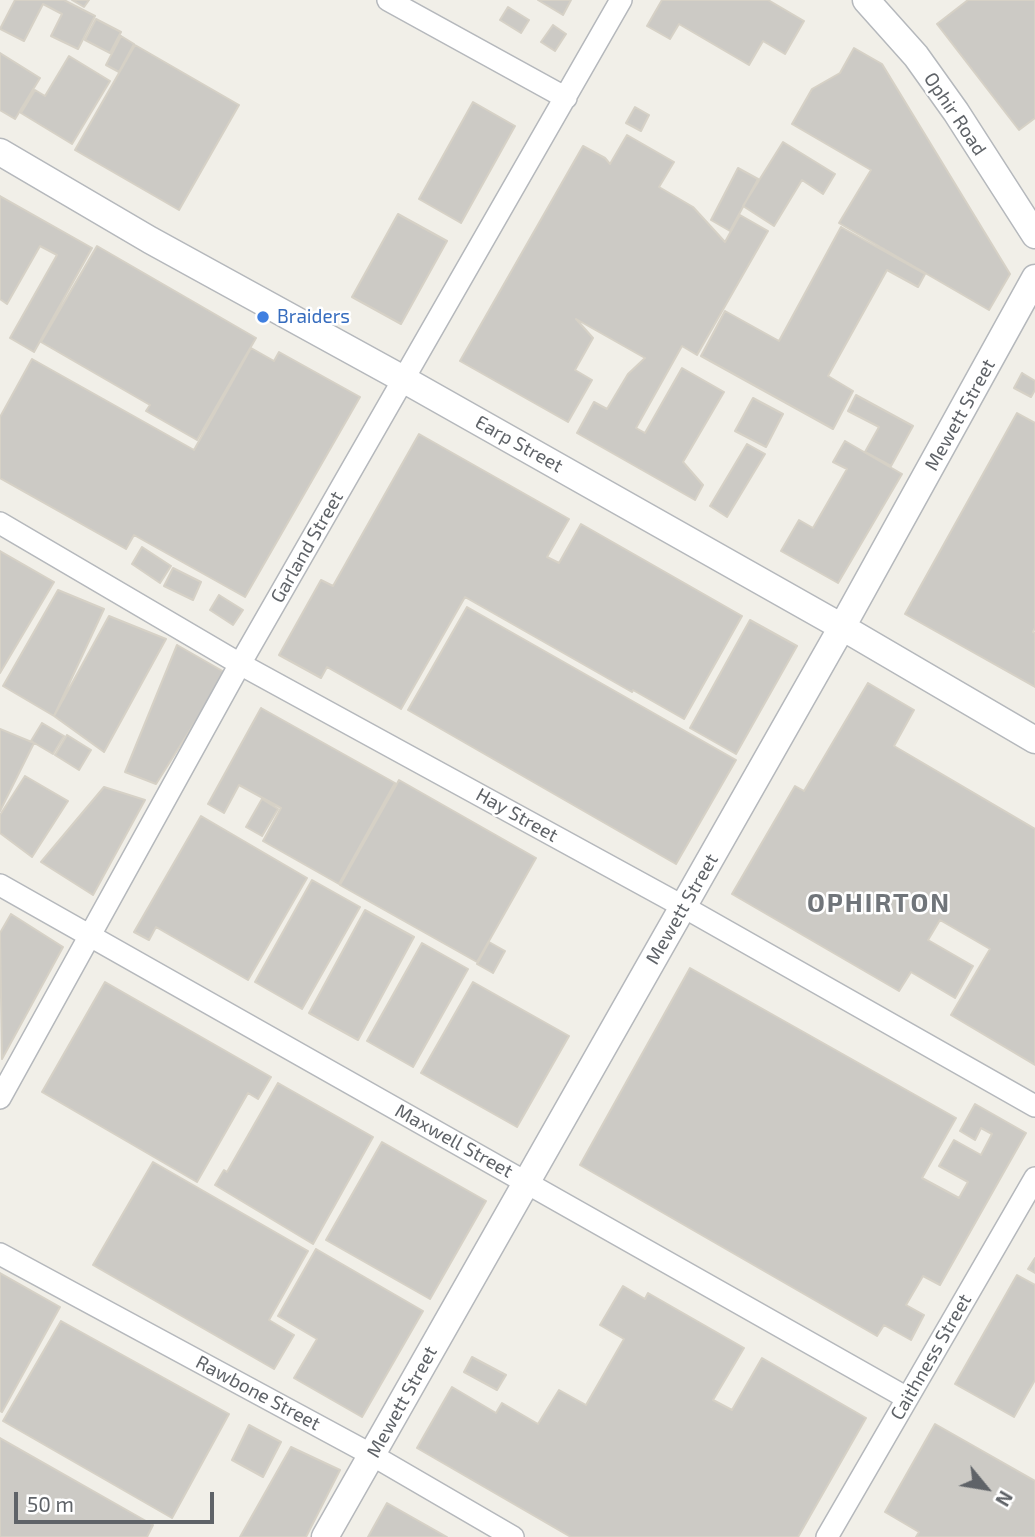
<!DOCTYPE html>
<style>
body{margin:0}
#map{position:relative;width:1035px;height:1537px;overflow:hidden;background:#f1efe8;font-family:"Exo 2",sans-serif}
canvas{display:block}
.north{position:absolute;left:951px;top:1453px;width:70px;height:70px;-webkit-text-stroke:5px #fff;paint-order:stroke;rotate:120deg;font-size:19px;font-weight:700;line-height:28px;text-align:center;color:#5f6368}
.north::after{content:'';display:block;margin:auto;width:24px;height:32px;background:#5f6368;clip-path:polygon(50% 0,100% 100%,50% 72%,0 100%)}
.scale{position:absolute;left:14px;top:1492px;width:200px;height:32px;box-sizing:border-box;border:4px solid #5f6368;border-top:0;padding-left:9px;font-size:21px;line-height:24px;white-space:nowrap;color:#5f6368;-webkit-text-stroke:5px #fff;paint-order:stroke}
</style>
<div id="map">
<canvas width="1035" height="1537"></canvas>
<div class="north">N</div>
<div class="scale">50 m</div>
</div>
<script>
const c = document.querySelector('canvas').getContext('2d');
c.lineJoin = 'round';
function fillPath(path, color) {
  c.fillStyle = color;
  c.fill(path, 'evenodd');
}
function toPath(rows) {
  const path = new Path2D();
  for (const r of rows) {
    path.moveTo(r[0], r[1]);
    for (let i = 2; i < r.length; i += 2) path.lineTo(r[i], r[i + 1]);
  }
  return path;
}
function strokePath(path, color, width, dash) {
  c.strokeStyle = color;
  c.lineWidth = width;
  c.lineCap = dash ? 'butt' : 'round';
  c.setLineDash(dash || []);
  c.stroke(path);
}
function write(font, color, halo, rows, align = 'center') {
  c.font = font + ' "Exo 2",sans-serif';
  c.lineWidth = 5;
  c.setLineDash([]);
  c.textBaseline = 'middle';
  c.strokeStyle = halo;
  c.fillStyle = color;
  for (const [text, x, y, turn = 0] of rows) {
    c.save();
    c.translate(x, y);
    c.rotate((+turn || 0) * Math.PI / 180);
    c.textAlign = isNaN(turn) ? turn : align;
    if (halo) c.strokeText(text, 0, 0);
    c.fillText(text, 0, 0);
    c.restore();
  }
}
const building = toPath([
 [15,0,64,0,95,16,78,49,51,36,62,14,43,4,24,41,0,29,15,0],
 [72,0,89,0,84,7,72,0],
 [538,0,571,0,563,15,538,0],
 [662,0,768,0,804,21,785,54,763,41,749,65,679,24,670,39,647,26,662,0],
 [968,0,1035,0,1035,118,1019,130,937,24,968,0],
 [508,7,529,20,521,33,500,20,508,7],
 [96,19,121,32,110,53,85,40,96,19],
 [553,25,566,34,555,51,541,42,553,25],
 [121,36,134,44,119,72,106,65,121,36],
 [135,45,239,105,179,210,75,150,135,45],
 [854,48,882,64,1010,274,989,310,839,223,871,170,792,124,812,89,840,73,854,48],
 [0,53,40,78,15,119,0,110,0,53],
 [69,56,110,81,72,144,21,113,35,90,45,96,69,56],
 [473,102,515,126,461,223,419,199,473,102],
 [635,107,649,115,641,131,626,123,635,107],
 [627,135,674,162,659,187,693,207,725,242,740,215,768,231,697,355,682,346,636,428,645,433,682,368,724,392,683,462,703,485,695,500,577,433,594,402,607,409,628,374,645,358,576,319,593,338,575,370,592,380,568,422,460,361,583,146,605,158,610,164,627,135],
 [783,142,835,174,823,194,802,180,774,226,743,206,783,142],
 [738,168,758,179,730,231,711,220,738,168],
 [0,196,92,248,34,352,10,338,57,255,40,246,7,304,0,299,0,196],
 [398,214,447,241,401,324,352,297,398,214],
 [841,227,925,274,918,287,887,270,828,376,853,391,833,429,701,356,725,311,779,341,841,227],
 [97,246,256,338,197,440,146,411,150,405,41,342,97,246],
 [251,348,274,361,279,352,360,397,245,597,134,535,126,549,0,478,0,417,32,359,194,450,251,348],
 [1022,373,1035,381,1035,390,1031,397,1014,388,1022,373],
 [856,395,913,426,891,466,865,452,879,427,848,411,856,395],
 [753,398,783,414,766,447,735,431,753,398],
 [1017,413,1035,423,1035,628,1033,632,1035,633,1035,687,905,614,1017,413],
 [419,434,569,519,547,557,559,563,581,524,742,616,684,719,633,690,632,692,465,597,401,709,327,667,321,678,279,655,321,580,333,586,419,434],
 [845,441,902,474,838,583,781,551,799,520,813,528,847,469,833,462,845,441],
 [747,444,765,454,727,517,710,506,747,444],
 [142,547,171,566,160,583,132,564,142,547],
 [0,551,54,582,0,673,0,551],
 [173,568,201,582,193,600,164,586,173,568],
 [58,590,104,609,54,716,3,686,58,590],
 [219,595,243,610,233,625,210,610,219,595],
 [467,607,736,760,676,864,408,710,467,607],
 [109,616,166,639,104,752,54,716,109,616],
 [750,620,797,646,736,754,690,728,750,620],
 [177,645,226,673,156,784,125,772,177,645],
 [868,683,914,710,894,746,1035,829,1035,1065,951,1015,990,949,940,920,928,940,973,966,955,998,911,972,899,991,732,894,795,786,804,791,868,683],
 [261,708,395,783,339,884,263,841,281,808,239,785,224,813,208,804,261,708],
 [42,723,64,736,53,754,31,741,42,723],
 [0,729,34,743,0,811,0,729],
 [67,735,91,750,79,770,55,755,67,735],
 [25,776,68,801,32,857,0,833,0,815,25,776],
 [399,780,536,858,477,962,340,885,399,780],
 [104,787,145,800,93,895,41,862,104,787],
 [262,799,278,809,262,836,246,827,262,799],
 [201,816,307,878,248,980,156,927,149,940,134,932,201,816],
 [312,880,360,907,302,1009,255,982,312,880],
 [365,910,414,937,358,1040,309,1013,365,910],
 [11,914,63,947,2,1059,0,933,11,914],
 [489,942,505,951,493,973,477,964,489,942],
 [422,943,468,969,413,1067,367,1041,422,943],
 [690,968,956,1118,922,1178,959,1198,968,1182,939,1166,954,1140,981,1155,992,1134,981,1128,975,1140,960,1131,975,1104,1026,1133,940,1285,923,1276,906,1305,924,1315,911,1340,884,1325,877,1336,580,1165,690,968],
 [105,982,271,1077,258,1099,248,1093,197,1182,42,1092,105,982],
 [473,982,569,1036,517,1127,421,1073,473,982],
 [278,1083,373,1137,313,1244,215,1185,224,1170,227,1172,278,1083],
 [382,1142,486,1201,430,1299,326,1240,382,1142],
 [153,1162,308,1251,269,1320,294,1335,274,1369,93,1265,153,1162],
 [316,1249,423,1311,362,1417,294,1378,317,1339,278,1316,316,1249],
 [1035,1258,1035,1273,1028,1269,1035,1258],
 [0,1273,60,1307,2,1412,0,1411,0,1273],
 [1017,1275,1035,1285,1035,1380,1014,1417,955,1384,1017,1275],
 [623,1286,645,1299,648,1293,744,1348,713,1400,732,1410,762,1358,866,1418,798,1537,571,1537,417,1448,452,1387,496,1413,502,1403,538,1424,559,1390,586,1405,624,1339,600,1325,623,1286],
 [61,1321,229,1414,172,1518,3,1421,61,1321],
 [472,1357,506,1375,497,1390,464,1372,472,1357],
 [935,1424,1035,1481,1035,1537,916,1537,919,1532,885,1512,935,1424],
 [249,1425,281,1442,263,1477,232,1460,249,1425],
 [0,1438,153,1525,147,1537,0,1537,0,1438],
 [291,1447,340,1470,306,1537,240,1537,291,1447],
 [387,1503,447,1537,368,1537,387,1503]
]);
const minor = toPath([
 [388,0,566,98],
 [0,523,240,664,684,907,1035,1106],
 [0,885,907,1398],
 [0,1098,240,664,621,0],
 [0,1254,372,1455,513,1537],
 [827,1537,1035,1178]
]);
const tertiary = toPath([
 [866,0,916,56,956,112,1035,235],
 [0,152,150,240,403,379,842,627,1035,740],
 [325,1537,842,627,1035,278]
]);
const markers = [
 [263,317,7,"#3f7fe0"]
];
const streetNames = [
 ["Ophir Road",955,114,56],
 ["Mewett Street",960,415,-61],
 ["Earp Street",519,444,29],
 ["Garland Street",307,547,-60],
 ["Hay Street",517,815,29],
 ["Mewett Street",682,909,-60],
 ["Maxwell Street",454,1141,29],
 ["Caithness Street",931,1357,-60],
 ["Rawbone Street",258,1393,28],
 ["Mewett Street",402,1402,-61]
];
const shopNames = [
 ["Braiders",277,317]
];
const districtNames = [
 ["OPHIRTON",879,903]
];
fillPath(building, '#cccac5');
strokePath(building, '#d6d1c6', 2);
strokePath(minor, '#b5b8bc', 24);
strokePath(tertiary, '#b5b8bc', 29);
strokePath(minor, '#fff', 21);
strokePath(tertiary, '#fff', 26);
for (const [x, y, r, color] of markers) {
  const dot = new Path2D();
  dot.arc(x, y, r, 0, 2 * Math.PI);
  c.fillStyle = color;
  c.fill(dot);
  strokePath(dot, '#fff', 2.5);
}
write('19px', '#5f6368', '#fff', streetNames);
write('19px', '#366cbe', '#fff', shopNames, 'left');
c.letterSpacing = '2px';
write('bold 26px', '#70757a', '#fff', districtNames);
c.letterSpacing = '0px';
</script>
